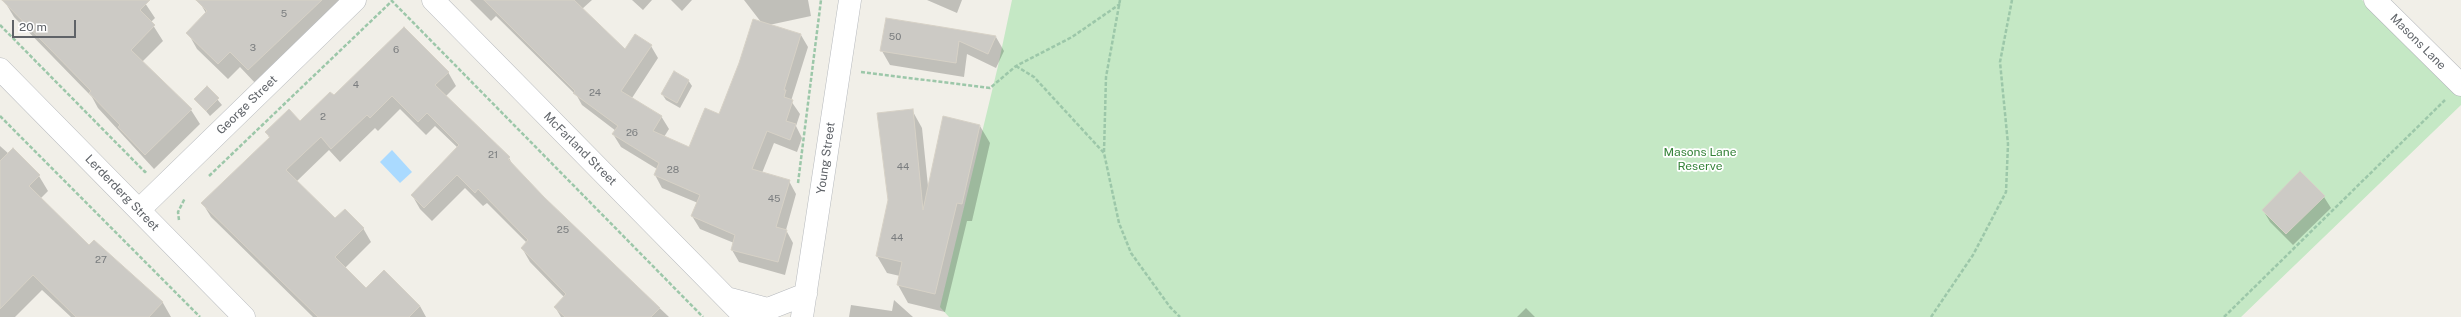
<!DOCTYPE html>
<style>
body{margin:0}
#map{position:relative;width:2461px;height:317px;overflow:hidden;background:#f1efe8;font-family:"Public Sans",sans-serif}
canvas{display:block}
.scale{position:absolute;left:12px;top:20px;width:64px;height:18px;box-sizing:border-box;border:2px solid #5f6368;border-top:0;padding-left:5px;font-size:12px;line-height:14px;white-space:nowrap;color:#5f6368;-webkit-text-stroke:3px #fff;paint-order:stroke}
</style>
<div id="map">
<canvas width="2461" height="317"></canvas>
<div class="scale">20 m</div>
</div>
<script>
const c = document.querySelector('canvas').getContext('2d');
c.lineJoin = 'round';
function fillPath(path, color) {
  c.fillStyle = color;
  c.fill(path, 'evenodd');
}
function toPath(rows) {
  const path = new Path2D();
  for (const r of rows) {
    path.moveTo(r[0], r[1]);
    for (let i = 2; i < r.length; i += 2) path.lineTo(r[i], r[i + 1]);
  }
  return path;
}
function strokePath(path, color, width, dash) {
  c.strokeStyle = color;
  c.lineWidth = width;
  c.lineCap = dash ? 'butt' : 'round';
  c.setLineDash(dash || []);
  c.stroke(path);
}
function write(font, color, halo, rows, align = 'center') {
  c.font = font + ' "Public Sans",sans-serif';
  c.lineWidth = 3.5;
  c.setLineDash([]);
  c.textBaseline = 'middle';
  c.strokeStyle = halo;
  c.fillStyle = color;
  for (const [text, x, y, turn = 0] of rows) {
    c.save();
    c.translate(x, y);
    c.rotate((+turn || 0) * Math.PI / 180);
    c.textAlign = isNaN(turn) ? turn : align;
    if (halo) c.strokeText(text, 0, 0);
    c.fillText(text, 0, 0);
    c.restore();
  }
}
const green = toPath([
 [1012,0,2362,0,2461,96,2461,105,2241,317,949,317,940,307,998,66]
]);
const water = toPath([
 [392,150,412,172,400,183,380,162]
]);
const shadow = toPath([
 [7,0,143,0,155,18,151,22,163,41,142,62,191,110,200,124,154,169,98,108,92,97,14,17,5,2],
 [204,0,347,0,257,85,240,67,228,79,197,49,188,33,206,13,200,3],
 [470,0,592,0,582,9,625,51,651,46,658,58,632,98,661,116,669,129,664,137,690,148,719,116,761,22,744,0,808,0,811,16,769,25,801,35,808,47,791,101,800,114,796,126,802,138,797,152,774,143,762,173,789,181,796,194,786,230,793,243,785,275,739,262,732,250,734,243,700,229,692,216,698,203,662,188,655,175,657,169,621,147,613,134,616,131,582,105,577,96,496,16,491,21],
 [632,0,652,0,643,10],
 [671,0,692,0,682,11],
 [927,0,962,0,957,13],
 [887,19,996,37,1004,51,996,68,967,54,964,77,890,65,882,51],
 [448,72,456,86,446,96,509,158,514,167,543,197,669,317,561,317,555,307,564,297,530,262,522,248,527,243,487,203,483,206,465,188,432,221,420,209,412,195,458,148,435,126,426,135,400,109,378,131,375,128,340,162,329,150,296,182,335,220,363,228,371,242,345,268,366,290,420,306,426,317,313,317,211,217,203,204,270,139,266,132,300,122,334,97],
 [688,80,692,86,680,108,666,100,662,94],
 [207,87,222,105,210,116,196,99],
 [912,110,922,128,928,186,980,126,990,143,972,221,967,221,945,312,908,303,898,285,900,276,887,273,877,256],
 [0,146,9,154,13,150,39,176,48,191,41,198,89,246,94,241,163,303,171,317,71,317,42,290,15,317,0,317],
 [2324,197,2331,208,2293,245,2270,222,2263,210],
 [894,300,913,317,849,317,851,305,892,311],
 [1526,308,1535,317,1517,317]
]);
const building = toPath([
 [2,0,150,0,140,10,155,25,131,50,192,109,145,155,118,127,120,125,89,93,91,91,2,0],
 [196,0,322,0,248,70,230,52,218,64,186,33,207,11,196,0],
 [484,0,574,0,625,49,635,34,652,45,621,91,662,116,653,131,689,147,705,108,719,114,739,63,753,19,801,34,784,90,786,90,784,97,793,100,786,121,796,124,790,140,767,131,752,169,790,180,776,227,787,230,778,262,731,250,735,235,691,216,700,195,654,175,659,163,612,134,618,126,573,93,575,91,484,0],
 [886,18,942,27,996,36,988,54,959,41,956,63,880,51,886,18],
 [404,27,449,72,435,85,510,157,508,159,544,197,660,308,651,317,565,317,554,307,566,294,521,248,528,240,478,189,475,193,457,175,424,208,411,195,459,145,427,113,418,122,392,96,370,118,367,115,331,149,321,137,286,170,335,218,345,209,364,228,335,257,366,288,384,270,420,306,409,317,318,317,201,203,270,137,265,132,289,109,300,121,330,92,334,95,404,27],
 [674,71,689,80,677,103,661,94,674,71],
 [207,86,219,98,206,111,194,99,207,86],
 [913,109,923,210,943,116,980,125,962,204,957,203,935,294,897,285,902,262,876,256,888,200,877,113,913,109],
 [13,148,40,175,29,186,89,245,94,240,163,302,149,317,76,317,33,275,0,309,0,161,13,148],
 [2300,171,2325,196,2286,234,2262,210,2300,171]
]);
const path = toPath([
 [391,0,703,317],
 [0,25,145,172,147,170],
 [1016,66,1034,77,1104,153,1119,223,1131,253,1170,307,1180,317],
 [861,72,990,88,1016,66,1072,37,1120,4],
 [0,116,200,317],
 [1104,152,1106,77,1120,0],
 [209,176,392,1],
 [798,183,821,0],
 [179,220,178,212,185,198],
 [1931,317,1973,255,2006,192,2008,144,2000,62,2012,0],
 [2224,317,2445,100]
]);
const minor = toPath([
 [433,0,745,317],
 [2375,0,2461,85],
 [0,69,244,317],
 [139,210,355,0],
 [727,298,768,309,806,294],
 [802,317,850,0]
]);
const numberNames = [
 ["5",284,14],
 ["50",895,37],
 ["3",253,48],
 ["6",396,50],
 ["4",356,85],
 ["24",595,93],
 ["2",323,117],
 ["26",632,133],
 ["21",493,155],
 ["44",903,167],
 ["28",673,170],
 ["45",774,199],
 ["25",563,230],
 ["44",897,238],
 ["27",101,260]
];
const streetNames = [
 ["Masons Lane",2418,42,45],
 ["George Street",247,105,-44],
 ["McFarland Street",580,149,45],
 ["Young Street",826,158,-82],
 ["Lerderderg Street",122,193,46]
];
const parkNames = [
 ["Masons Lane",1700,152],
 ["Reserve",1700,166]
];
fillPath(green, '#c5e8c5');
fillPath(water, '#aadaff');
fillPath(shadow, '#0003');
fillPath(building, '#cccac5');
strokePath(building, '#d6d1c6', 1);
strokePath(minor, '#b5b8bc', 23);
strokePath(path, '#9cc7a9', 2.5, [4, 2]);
strokePath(minor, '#fff', 22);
write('10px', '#7a7d7f', null, numberNames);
write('12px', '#5f6368', '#fff', streetNames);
write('12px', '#348238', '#fff', parkNames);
</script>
